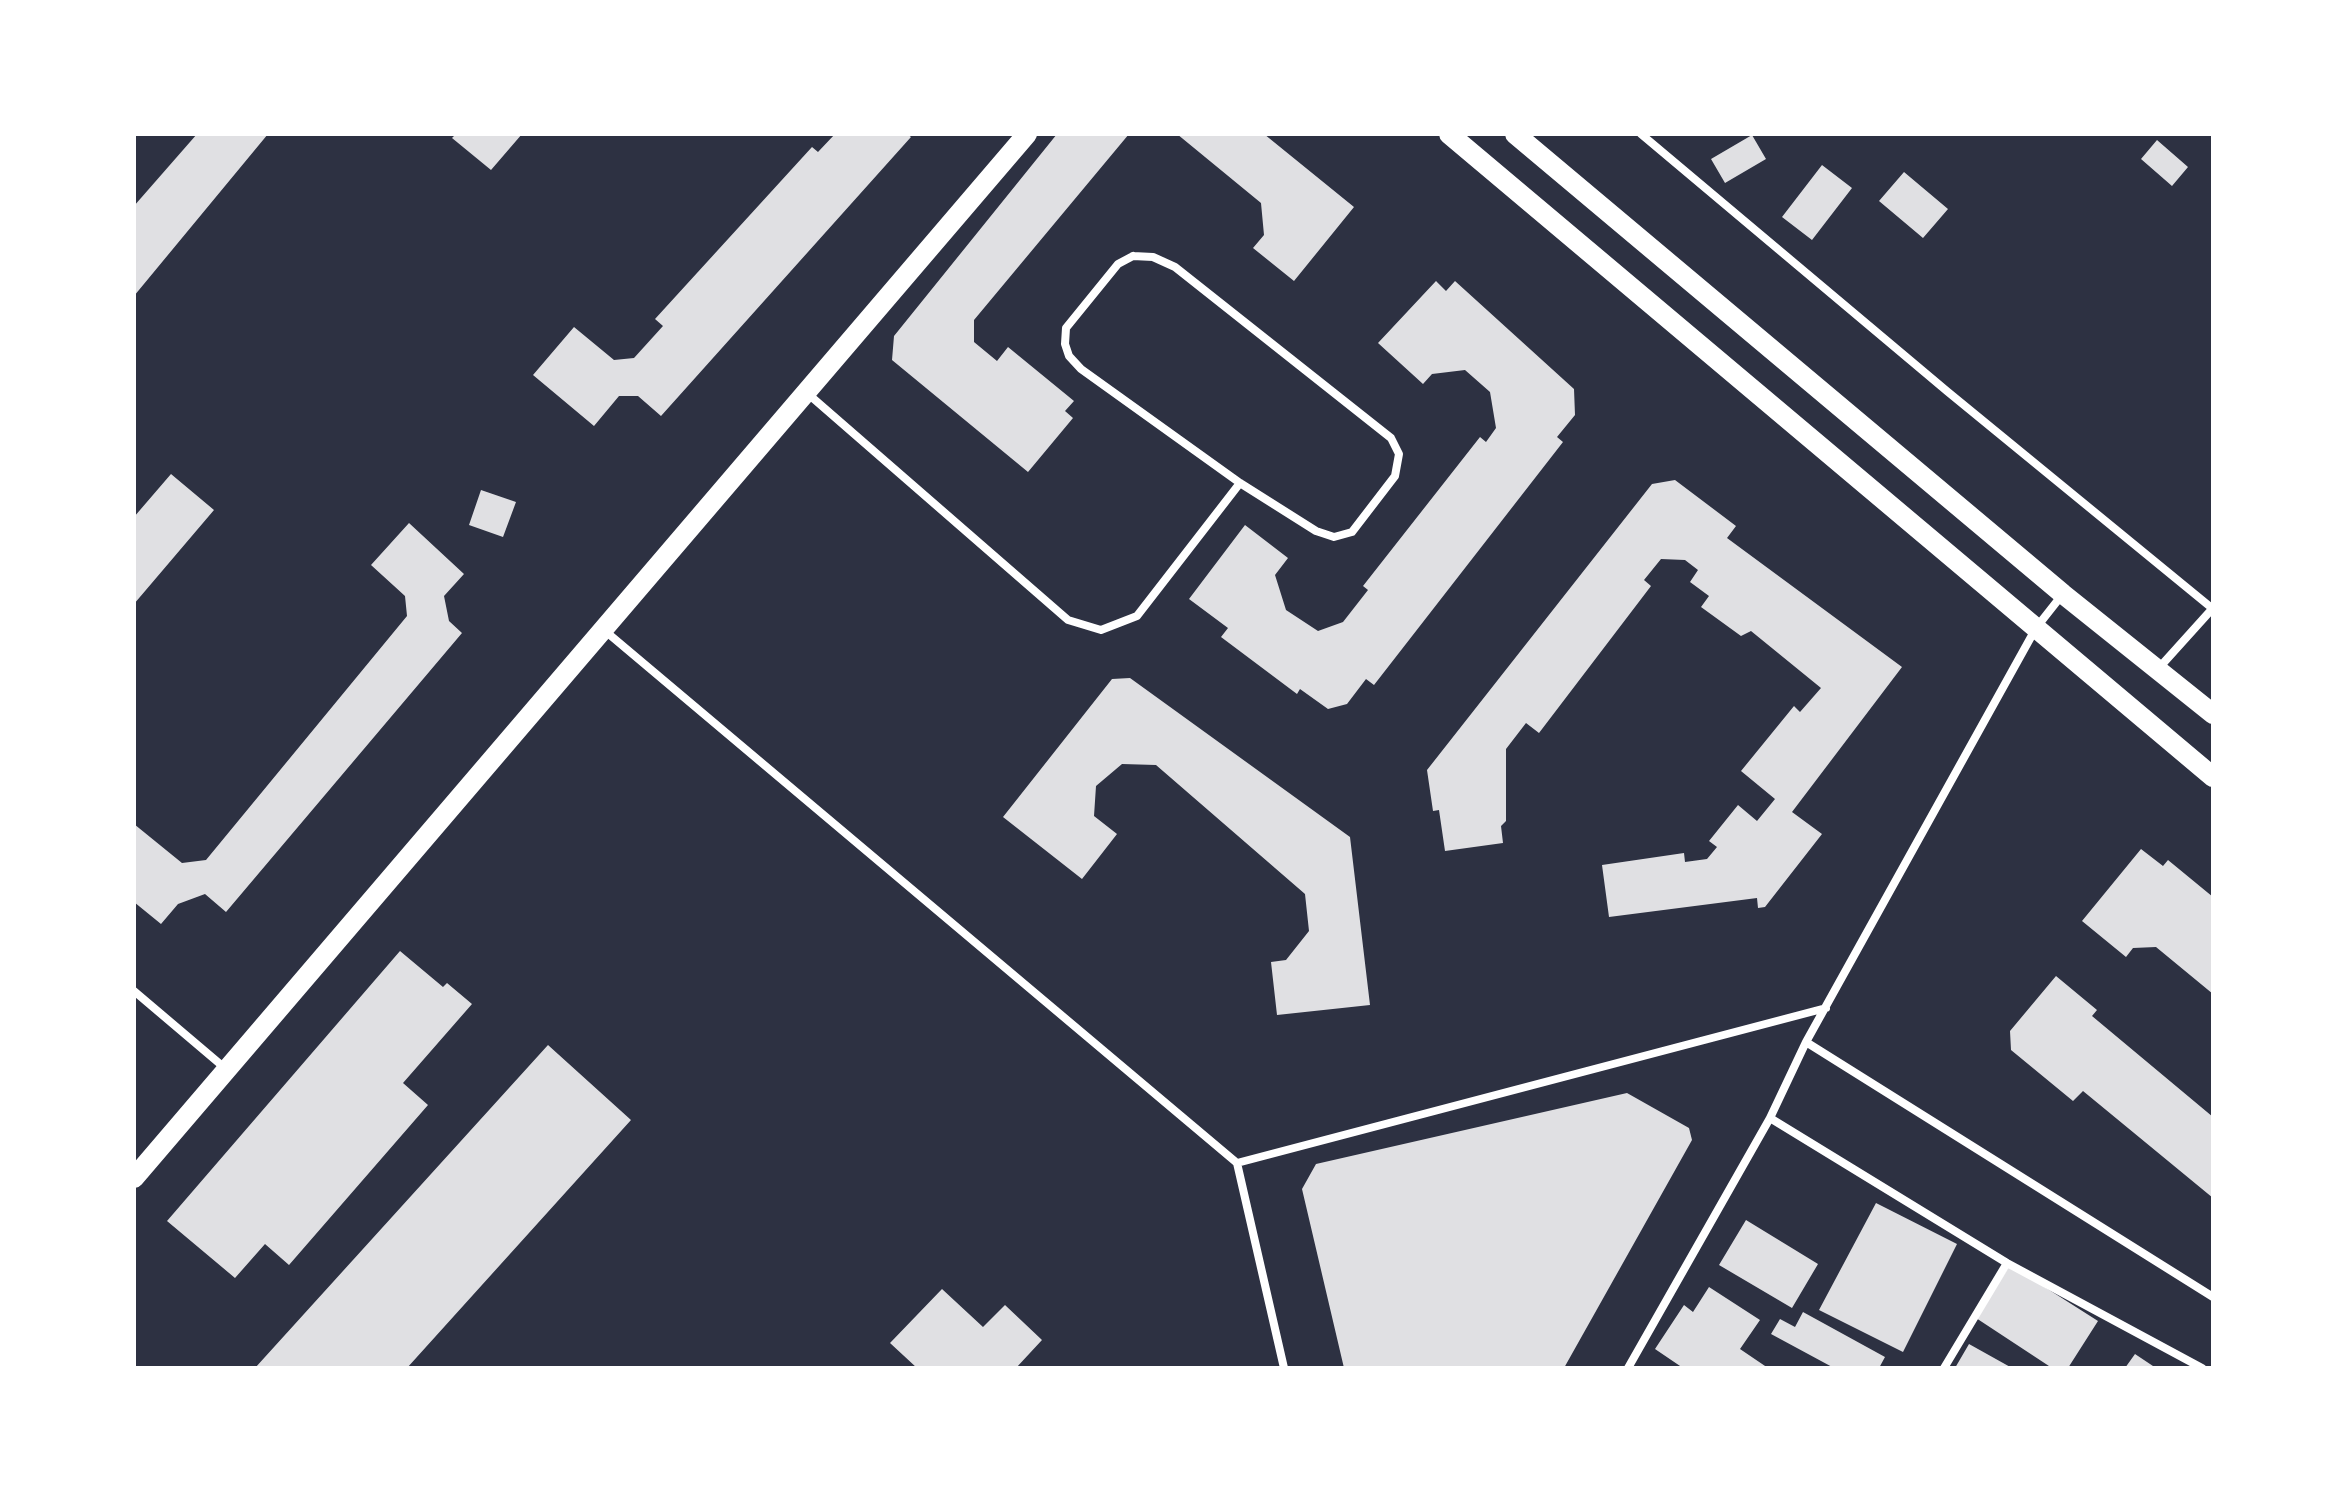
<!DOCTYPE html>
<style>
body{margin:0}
#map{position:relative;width:2347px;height:1502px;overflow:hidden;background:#2d3142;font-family:Ubuntu,sans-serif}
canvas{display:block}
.frame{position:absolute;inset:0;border:136px solid #fff;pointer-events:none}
</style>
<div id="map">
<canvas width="2347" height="1502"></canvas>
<div class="frame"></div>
</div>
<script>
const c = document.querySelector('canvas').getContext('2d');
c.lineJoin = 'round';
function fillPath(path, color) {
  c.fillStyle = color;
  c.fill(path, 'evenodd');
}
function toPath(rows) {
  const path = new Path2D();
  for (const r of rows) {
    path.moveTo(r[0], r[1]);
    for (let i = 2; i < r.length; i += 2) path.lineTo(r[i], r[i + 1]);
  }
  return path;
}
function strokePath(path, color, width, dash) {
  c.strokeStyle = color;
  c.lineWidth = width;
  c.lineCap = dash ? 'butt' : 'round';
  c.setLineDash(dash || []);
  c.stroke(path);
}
const building = toPath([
 [197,134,268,134,134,296,134,206],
 [456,134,522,134,491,170,452,138],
 [835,134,907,134,911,137,661,416,638,396,619,396,594,426,533,375,574,327,614,360,634,358,663,326,655,319,812,147,818,152],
 [1057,134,1129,134,974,320,974,342,997,361,1008,347,1074,401,1065,411,1073,418,1028,472,892,360,894,336],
 [1177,134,1264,134,1354,207,1294,281,1253,248,1264,235,1261,203],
 [1752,135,1766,159,1725,183,1711,159],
 [2157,140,2188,167,2172,186,2141,159],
 [1822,165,1852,188,1812,240,1782,217],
 [1904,172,1948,209,1923,238,1879,201],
 [1436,281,1446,291,1455,281,1574,389,1575,415,1557,437,1563,442,1374,685,1366,679,1347,704,1328,709,1300,689,1297,694,1221,637,1228,628,1189,599,1245,525,1288,558,1275,575,1286,610,1318,631,1343,622,1368,590,1363,586,1480,437,1486,442,1496,428,1490,392,1465,370,1432,374,1423,384,1378,343],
 [171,474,214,510,134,604,134,517],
 [1675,480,1736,526,1727,538,1902,667,1792,812,1822,834,1765,907,1758,908,1757,898,1609,917,1602,865,1684,853,1685,862,1707,859,1717,847,1709,841,1738,805,1757,821,1775,799,1741,771,1794,706,1800,712,1821,688,1751,631,1741,636,1701,607,1709,596,1690,582,1698,570,1685,560,1661,559,1644,580,1651,586,1539,733,1526,723,1506,749,1506,821,1501,826,1503,843,1445,851,1439,810,1433,811,1427,770,1652,484],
 [481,490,516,502,503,537,469,525],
 [409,523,464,574,444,596,449,621,462,633,226,912,205,894,178,904,161,924,134,902,134,824,182,863,206,860,407,616,405,596,371,565],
 [1130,678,1350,837,1370,1005,1277,1015,1271,962,1286,960,1309,931,1305,894,1156,765,1122,764,1096,786,1094,816,1117,834,1082,879,1003,817,1112,679],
 [2141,849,2163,866,2168,860,2213,897,2213,994,2156,947,2133,948,2126,957,2082,921],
 [400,951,443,987,447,983,472,1004,403,1083,428,1105,289,1265,265,1244,235,1278,167,1221],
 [2056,976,2097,1010,2092,1016,2213,1117,2213,1198,2083,1091,2073,1101,2011,1050,2010,1031],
 [548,1045,631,1120,407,1368,255,1368],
 [1627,1093,1689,1128,1692,1140,1564,1368,1344,1368,1302,1189,1316,1164],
 [1876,1203,1957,1244,1903,1352,1819,1310],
 [1746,1220,1818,1264,1792,1308,1719,1265],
 [2010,1265,2098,1321,2068,1368,2052,1368,1976,1318],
 [1709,1287,1760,1320,1740,1349,1768,1368,1683,1368,1655,1349,1684,1305,1693,1312],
 [942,1289,983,1327,1005,1305,1042,1340,1016,1368,917,1368,890,1343],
 [1803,1312,1885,1357,1879,1368,1834,1368,1771,1334,1780,1319,1795,1327],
 [1969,1344,2012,1368,1955,1368],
 [2135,1354,2156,1368,2125,1368]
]);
const minor = toPath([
 [1641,134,1948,392,2213,609],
 [1133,256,1153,257,1175,267,1391,438,1399,454,1395,476,1352,532,1334,537,1316,531,1240,483,1081,369,1069,356,1065,344,1066,328,1118,264,1133,256],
 [807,393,1068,620,1101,630,1137,616,1240,483],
 [604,630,1237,1163],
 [2158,669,2213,608],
 [134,991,226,1069],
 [1806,1042,2213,1297],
 [1770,1118,2007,1263,2202,1368],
 [1284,1368,1237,1163,1826,1008],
 [1628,1368,1770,1118,1806,1042,2036,628,2062,595],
 [1944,1368,2007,1263]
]);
const primary = toPath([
 [1449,134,2213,777],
 [1515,134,2063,594,2213,714],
 [134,1178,1027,134]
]);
fillPath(building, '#e0e0e3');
strokePath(minor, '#fff', 8);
strokePath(primary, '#fff', 20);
</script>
